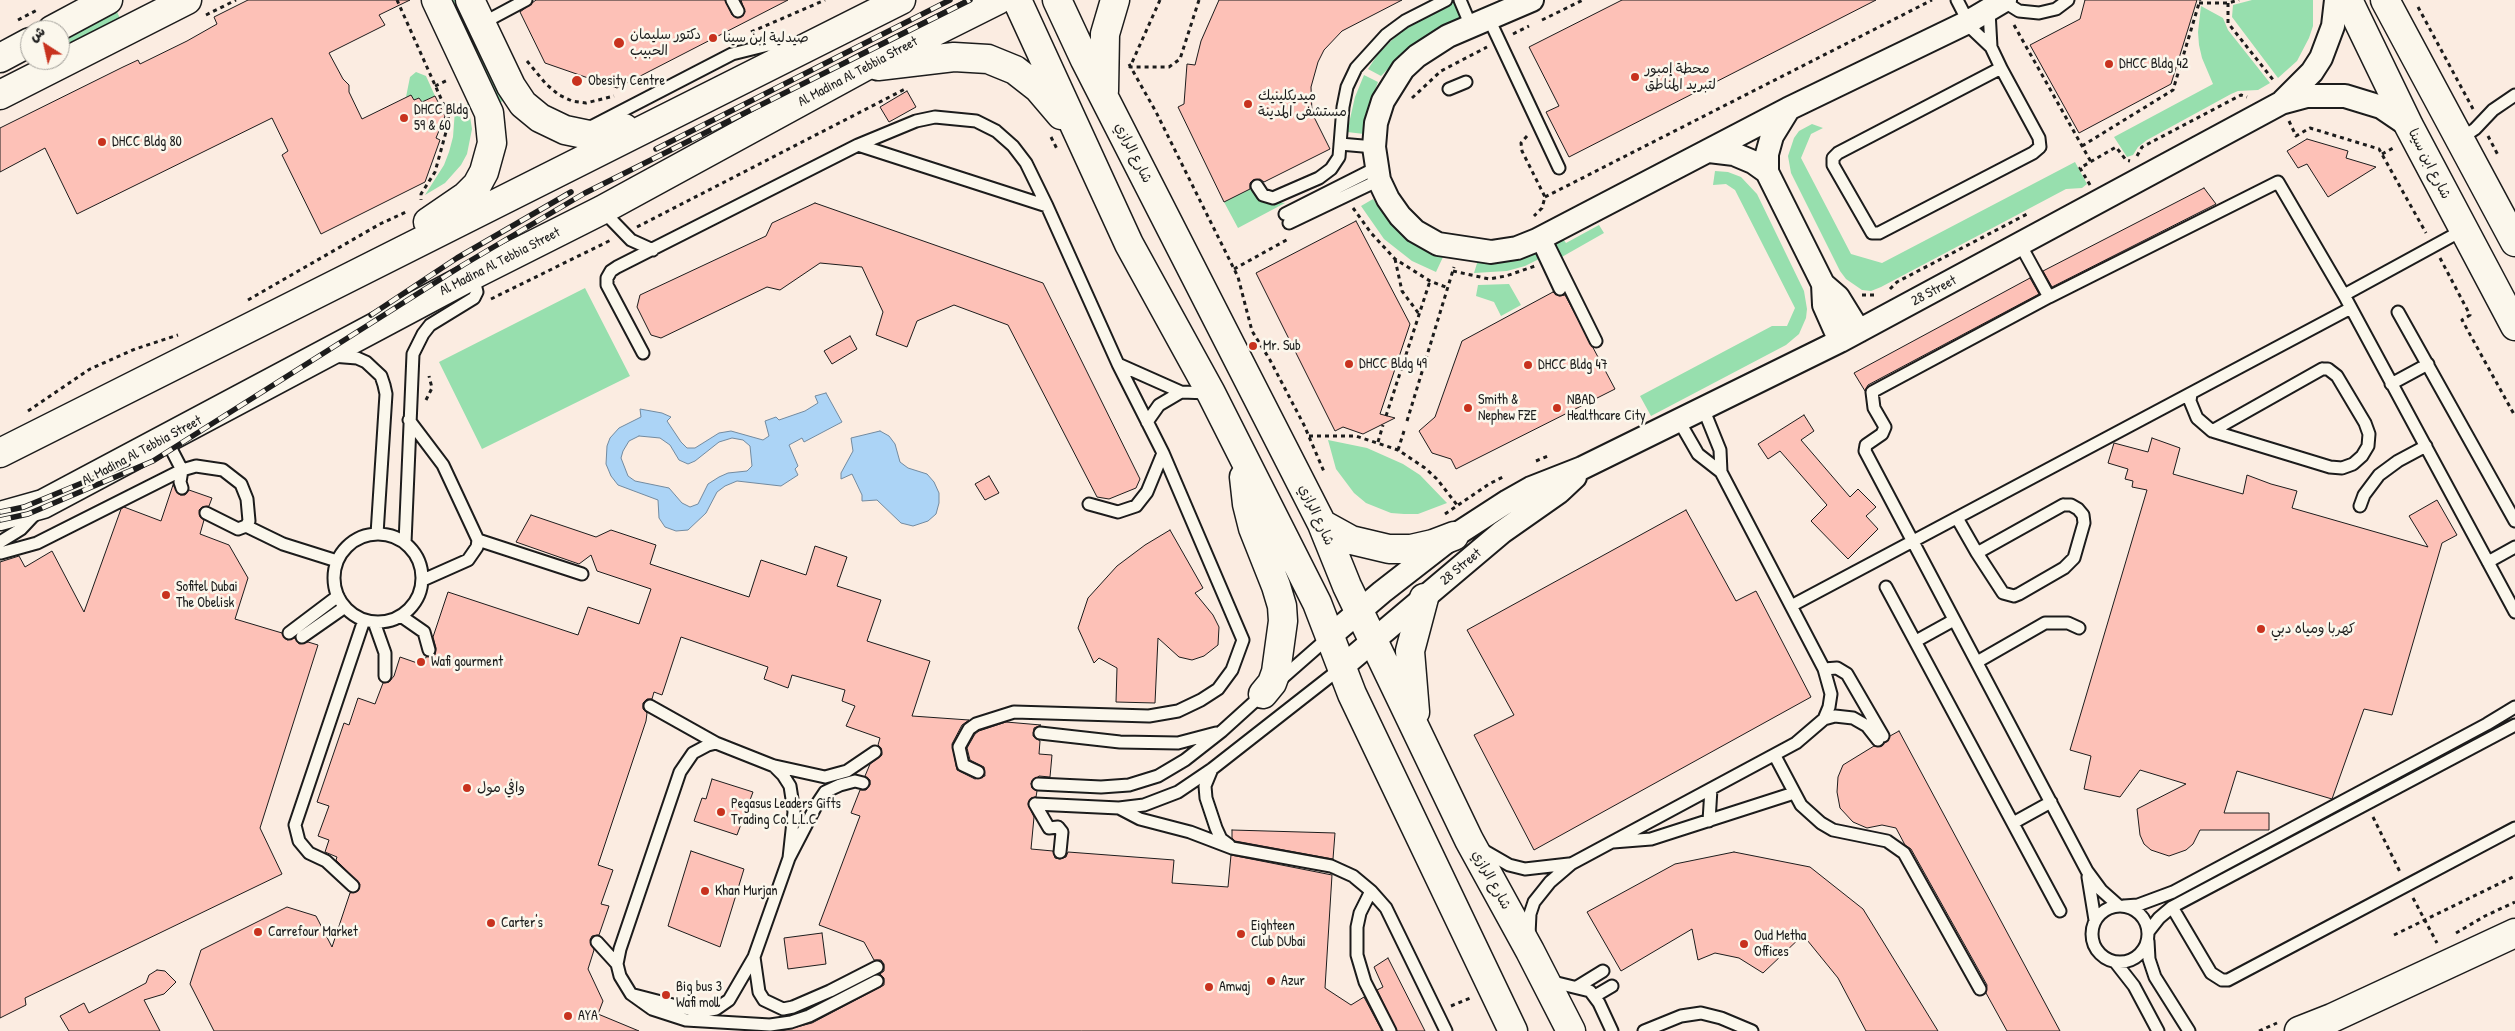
<!DOCTYPE html>
<meta charset="utf-8">
<style>
body{margin:0}
#map{position:relative;width:2515px;height:1031px;overflow:hidden;background:#fbece1;font-family:"Patrick Hand","Playpen Sans Arabic",sans-serif}
canvas{display:block}
.north{position:absolute;left:20px;top:20px;width:50px;height:50px;box-sizing:border-box;background:#fbf7ec;border:1px solid #a29f99;border-radius:50%;rotate:325deg;font-size:14px;font-weight:700;line-height:20px;text-align:center;color:#1c1c1c}
.north::after{content:'';display:block;margin:auto;width:18px;height:22px;background:#c8321e;clip-path:polygon(50% 0,100% 100%,50% 72%,0 100%)}
</style>
<div id="map">
<canvas width="2515" height="1031"></canvas>
<div class="north">ش</div>
</div>
<script>
const c = document.querySelector('canvas').getContext('2d');
c.lineJoin = 'round';
function fillPath(path, color) {
  c.fillStyle = color;
  c.fill(path, 'evenodd');
}
function toPath(rows) {
  const path = new Path2D();
  for (const r of rows) {
    if (r.length === 3) {
      path.moveTo(r[0] + r[2], r[1]);
      path.arc(r[0], r[1], r[2], 0, 2 * Math.PI);
      continue;
    }
    path.moveTo(r[0], r[1]);
    for (let i = 2; i < r.length; i += 2) path.lineTo(r[i], r[i + 1]);
  }
  return path;
}
function strokePath(path, color, width, dash) {
  c.strokeStyle = color;
  c.lineWidth = width;
  c.lineCap = dash ? 'butt' : 'round';
  c.setLineDash(dash || []);
  c.stroke(path);
}
function write(font, color, halo, rows, align = 'center') {
  c.font = font + ' "Patrick Hand","Playpen Sans Arabic",sans-serif';
  c.lineWidth = 5;
  c.setLineDash([]);
  c.textBaseline = 'middle';
  c.strokeStyle = halo;
  c.fillStyle = color;
  for (const [text, x, y, turn = 0] of rows) {
    c.save();
    c.translate(x, y);
    c.rotate((+turn || 0) * Math.PI / 180);
    c.textAlign = isNaN(turn) ? turn : align;
    if (halo) c.strokeText(text, 0, 0);
    c.fillText(text, 0, 0);
    c.restore();
  }
}
const green = toPath([
 [449,0,459,0,507,99,499,103],
 [2252,0,2313,0,2313,26,2309,38,2297,61,2278,78,2232,17,2233,5],
 [1455,1,1463,17,1406,51,1381,76,1368,69,1378,54,1401,31],
 [2201,6,2223,18,2228,30,2270,83,2258,90,2238,91,2231,94,2147,140,2138,147,2133,155,2127,157,2114,137,2213,84,2202,58,2199,45,2198,32],
 [117,12,120,18,60,48,60,40],
 [416,72,426,76,435,96,422,102,419,98,414,100,411,95,406,97,410,77],
 [1364,75,1378,82,1370,103,1364,134,1347,132,1355,97],
 [468,104,472,129,467,154,461,165,445,183,425,195,444,165,449,152,453,137,455,110],
 [1812,124,1823,128,1811,134,1801,158,1851,254,1882,263,2075,162,2087,184,2082,188,2066,189,1881,287,1871,291,1862,290,1846,279,1840,271,1791,173,1788,156,1794,138,1799,131],
 [1715,171,1728,172,1741,177,1757,194,1804,291,1807,309,1806,318,1799,334,1786,345,1651,416,1640,396,1772,326,1787,326,1795,308,1735,190,1726,184,1713,185],
 [1251,188,1259,198,1264,201,1285,203,1238,228,1224,202],
 [1373,199,1392,225,1401,234,1422,249,1443,257,1436,272,1412,261,1384,239,1361,206],
 [1599,225,1604,233,1560,258,1552,245,1563,239,1566,243],
 [1534,246,1541,258,1525,266,1507,271,1474,273,1478,260],
 [1509,284,1521,305,1501,316,1494,302,1476,296,1478,285],
 [585,288,630,376,482,449,439,362],
 [1328,440,1367,448,1403,464,1420,475,1447,503,1418,514,1404,514,1391,513,1366,503,1354,493,1336,469]
]);
const water = toPath([
 [826,393,842,422,804,442,802,438,789,445,798,466,795,469,798,475,781,486,737,481,725,486,717,492,706,513,688,530,676,531,665,527,659,518,658,500,618,485,611,476,606,464,607,446,610,438,619,428,641,417,640,409,662,413,671,417,667,421,681,442,687,448,695,448,719,433,731,431,763,440,769,436,765,421,776,417,779,420,805,411,818,403,815,396,826,393],
 [639,436,660,438,670,445,679,460,688,464,695,461,719,442,732,438,743,440,750,446,752,466,747,471,728,473,719,477,708,484,698,504,690,507,682,503,669,488,635,481,628,476,621,458,623,451,629,441,639,436],
 [880,431,889,436,895,444,900,462,908,468,927,474,934,482,939,493,939,503,936,514,928,521,913,526,901,523,877,500,862,501,862,495,852,474,841,479,841,473,853,451,851,438,880,431]
]);
const building = toPath([
 [248,0,410,0,379,15,385,25,329,53,343,79,349,85,349,92,362,119,411,95,414,100,419,98,422,102,435,96,445,116,436,138,440,140,425,182,321,234,282,155,288,151,272,118,77,214,45,148,0,172,0,128,123,67,138,60,140,64,187,41,217,24,214,17,248,0],
 [536,0,725,0,732,15,738,18,745,12,741,0,788,0,617,88,545,63,520,12,536,0],
 [1219,0,1402,0,1342,31,1324,50,1318,62,1311,87,1312,113,1330,149,1264,182,1260,179,1253,180,1250,183,1250,189,1224,202,1178,107,1184,104,1187,64,1195,65,1201,41,1219,0],
 [1622,0,1876,0,1569,157,1546,112,1559,106,1529,47,1622,0],
 [2085,0,2197,0,2171,84,2079,133,2030,45,2080,19,2085,0],
 [907,91,916,107,889,122,880,107,907,91],
 [2307,139,2348,151,2346,158,2376,167,2328,197,2307,164,2298,168,2287,151,2307,139],
 [2204,188,2216,204,2052,287,2043,271,2204,188],
 [815,203,1043,283,1140,479,1136,488,1109,499,1097,497,1008,325,954,305,917,321,907,347,876,335,883,312,862,267,820,263,780,290,767,287,661,338,651,335,637,307,640,295,766,236,772,223,815,203],
 [1356,221,1410,324,1380,414,1395,418,1363,434,1343,427,1335,431,1256,273,1356,221],
 [2030,278,2039,294,1868,385,1865,391,1854,373,2030,278],
 [1553,292,1559,296,1565,295,1615,389,1456,469,1451,459,1432,453,1419,431,1435,417,1462,341,1553,292],
 [850,336,857,349,832,364,824,351,850,336],
 [1804,415,1814,431,1801,440,1850,497,1858,489,1876,507,1866,516,1878,529,1848,559,1811,521,1827,505,1780,451,1768,459,1758,444,1804,415],
 [2152,438,2180,448,2173,474,2243,494,2247,475,2271,484,2297,491,2292,508,2428,547,2409,516,2437,500,2457,535,2442,543,2392,715,2364,709,2332,799,2237,771,2224,813,2269,813,2269,830,2200,830,2193,844,2186,850,2169,856,2151,850,2144,844,2140,835,2137,809,2186,784,2140,770,2120,797,2084,789,2091,756,2070,750,2147,490,2132,487,2133,481,2125,479,2128,469,2108,463,2114,443,2148,452,2152,438],
 [989,476,999,493,985,500,975,484,989,476],
 [173,485,180,495,185,495,189,490,212,498,209,506,202,507,199,510,200,517,204,520,200,534,229,545,248,578,235,619,282,633,287,640,295,638,299,644,308,642,318,645,260,828,282,874,25,998,26,1005,0,1018,0,562,19,556,25,567,52,551,84,612,121,509,124,507,161,521,173,485],
 [1686,510,1736,601,1756,591,1811,697,1534,850,1474,735,1514,715,1467,630,1686,510],
 [531,515,596,537,611,530,656,545,650,564,749,597,761,560,806,575,815,546,847,557,837,586,881,600,867,641,930,661,912,716,969,720,962,725,952,744,957,770,975,779,985,776,984,767,970,760,967,748,975,734,979,731,1006,722,1041,725,1034,728,1033,736,1040,741,1039,754,1052,755,1050,777,1039,776,1031,783,1032,788,1037,791,1036,797,1031,798,1028,804,1034,817,1031,849,1053,851,1055,858,1060,859,1066,857,1068,852,1174,860,1172,883,1228,887,1231,855,1332,875,1325,988,1351,1005,1364,997,1382,1031,781,1031,812,1023,884,985,884,978,880,974,884,971,884,964,881,960,874,960,864,942,819,925,860,816,851,813,860,790,866,790,870,785,870,780,865,776,870,764,882,755,881,748,878,745,880,738,846,726,855,706,842,701,845,690,792,675,788,688,764,679,768,667,681,637,662,695,654,692,652,699,647,699,643,703,643,709,647,713,646,721,598,865,613,870,601,904,609,906,599,935,592,936,590,940,594,950,588,969,603,1001,598,1014,639,1031,214,1031,190,984,201,950,287,907,316,916,332,947,350,893,358,891,360,884,336,860,337,857,325,852,329,840,318,836,329,806,317,802,344,723,349,725,358,698,375,704,383,683,389,682,394,676,400,657,423,665,426,657,435,655,436,648,433,637,448,592,578,635,588,607,639,624,651,589,597,571,591,555,579,564,516,542,531,515],
 [1170,530,1203,588,1195,593,1213,615,1219,627,1218,645,1204,656,1192,660,1179,657,1158,638,1155,703,1116,702,1117,668,1099,658,1094,663,1078,628,1088,598,1117,566,1145,545,1170,530],
 [1899,731,2060,1031,2007,1031,1986,993,1987,985,1911,849,1905,845,1896,828,1882,825,1867,828,1853,822,1840,808,1837,792,1838,777,1843,765,1874,746,1882,746,1890,736,1899,731],
 [712,779,753,792,737,835,694,821,702,798,706,799,712,779],
 [1232,830,1335,833,1333,859,1235,841,1232,838,1232,830],
 [691,851,744,869,720,947,668,926,691,851],
 [1734,852,1810,867,1863,909,1938,1031,1866,1031,1838,978,1803,935,1763,973,1739,958,1715,953,1698,960,1692,929,1621,971,1587,912,1675,864,1734,852],
 [822,933,826,964,788,969,784,938,822,933],
 [1388,958,1425,1031,1397,1031,1377,990,1383,987,1374,967,1388,958],
 [157,970,165,971,176,982,164,994,144,1000,160,1031,69,1031,60,1016,84,1003,89,1013,146,983,149,975,157,970]
]);
const path = toPath([
 [397,0,447,112,449,121,435,172,421,194,421,200],
 [1160,0,1130,67,1169,67,1180,59,1199,0],
 [2199,3,2228,3,2239,0],
 [2228,3,2228,23,2274,81],
 [2418,7,2473,109],
 [206,15,236,0],
 [18,20,39,9],
 [1542,20,1583,0],
 [2014,25,2091,162],
 [751,32,825,0],
 [1513,34,1529,26],
 [527,61,546,84,559,95,572,101,586,103,614,96],
 [1129,64,1156,112,1238,277,1252,331,1270,360,1304,425,1325,474],
 [435,86,448,80],
 [1412,98,1441,71,1487,47],
 [2289,121,2296,136,2310,128,2379,149,2426,233],
 [1527,136,1521,143,1522,151,1545,197,1542,208,1534,216],
 [2488,136,2499,157],
 [1051,137,1057,149],
 [2082,146,2173,90,2200,0],
 [2382,154,2395,147],
 [2137,156,2142,147,2241,95,2247,97],
 [2090,185,2080,168,2116,147,2126,160,2130,161],
 [1545,197,1932,0],
 [1353,208,1371,233,1395,259,1430,281,1448,288],
 [637,227,907,88],
 [2440,258,2470,315,2462,320,2515,416],
 [1395,259,1402,291,1419,314],
 [1234,269,1290,238],
 [1453,271,1489,279,1506,276,1535,266],
 [1890,289,1897,282,2029,213],
 [1862,295,1878,295],
 [491,299,611,240],
 [248,300,380,224,406,212],
 [426,400,432,388,429,376],
 [28,411,90,369,135,349,178,335],
 [1386,416,1430,281],
 [1407,421,1454,267],
 [1309,436,1356,436,1398,450,1425,468,1437,479,1457,505],
 [1378,442,1383,425],
 [1398,450,1404,431],
 [1536,461,1548,456],
 [1445,514,1489,484,1505,476],
 [2373,817,2400,872],
 [2413,898,2437,943],
 [2456,933,2485,916,2515,902],
 [2394,935,2515,876],
 [1451,1006,1473,997],
 [2259,1031,2277,1023]
]);
const lane = toPath([
 [732,0,738,11],
 [1460,0,1471,26],
 [1957,0,1972,29,1991,47],
 [2003,1,2019,11,2039,13,2056,9,2068,0],
 [1989,11,1991,47,2001,68,1838,153,1833,158,1833,165,1872,233,1879,233,2033,153,2040,147,2039,138,2001,68],
 [1489,19,1559,168],
 [481,24,526,0],
 [1449,89,1466,82],
 [589,128,732,54,768,45,797,46],
 [2460,139,2475,129,2493,110,2515,95],
 [1340,144,1374,147],
 [858,145,1047,206],
 [1257,186,1263,195,1273,198,1319,178,1331,169,1339,157,1343,107,1347,87,1356,68,1386,35,1405,21,1446,0],
 [602,210,631,240,653,250],
 [1285,214,1376,168],
 [1289,223,1379,180],
 [1544,236,1596,341],
 [1537,240,1560,289],
 [2020,244,2049,297],
 [2344,295,2463,230],
 [2398,312,2515,521],
 [643,353,607,285,607,278,611,271,617,267,858,145,916,121,935,117,976,121,996,131,1013,146,1026,163,1047,206,1118,364,1163,453,1243,640,1232,670,1218,689,1201,700,1178,711,1149,716,1014,712,976,724,969,729,959,747,963,765,978,772],
 [332,356,357,358,366,362,381,376,384,385,386,394,377,534],
 [1118,364,1181,392,1210,393],
 [2322,369,2328,369,2337,376,2365,423,2369,434,2368,446,2362,456,2353,464,2342,468,2330,467,2212,431,2322,369],
 [2391,384,2428,364],
 [2191,394,2190,401,2197,418,2212,431],
 [1703,408,1720,450,1721,472],
 [409,420,443,465,478,540,477,547,468,560,423,580],
 [1147,422,1159,405,1181,392],
 [166,439,182,470,180,482,182,488],
 [1089,504,1118,512,1136,506,1147,492,1163,453],
 [2063,505,2071,505,2078,509,2083,515,2084,523,2074,558,2064,568,2019,594,2014,596,2003,593,1977,553,2063,505],
 [2360,506,2364,495,2379,475,2398,461,2426,446],
 [1957,518,1977,553],
 [246,526,283,544,337,561],
 [378,578,44],
 [478,540,582,574],
 [0,542,21,529,37,512],
 [405,543,413,354,423,334,430,325,474,298,477,292,473,276],
 [1,553,37,543,182,470,196,466,223,470,241,484,247,499,249,521,246,526,238,529,206,513],
 [2488,562,2515,547],
 [1886,587,2060,911],
 [1791,606,2351,308],
 [401,616,424,632,429,650],
 [374,622,385,653,385,676],
 [289,633,338,596],
 [302,637,345,607],
 [1916,641,1954,620],
 [1977,662,2045,623,2068,623,2079,628],
 [1824,669,1837,668,1847,674,1883,736],
 [1280,680,1329,637],
 [650,706,716,743],
 [1824,719,1835,716,1853,718,1867,726,1878,740],
 [1040,733,1120,742,1178,743,1216,733],
 [1775,756,1801,805,1821,823,1833,830,1887,841,1904,853,1980,989],
 [775,766,825,777,847,771,875,752],
 [1212,769,1205,786,1206,798,1216,828,1221,839,1229,845],
 [1038,784,1101,787,1129,785,1158,776,1185,760,1222,731,1264,693],
 [1035,804,1119,808,1144,805,1178,792,1212,769,1341,668],
 [1035,804,1049,828,1058,827,1062,832,1060,852],
 [1119,808,1140,819,1190,832,1232,848,1331,866,1353,876,1371,891,1386,908,1446,1031],
 [1709,821,1711,789],
 [2013,823,2051,802],
 [1613,842,1651,839,1794,793],
 [1483,850,1509,865,1525,869,1569,864],
 [789,858,794,812,790,786,783,775,774,766,716,743,708,745,693,753,680,772,620,949,617,964,620,976,631,994,652,1009,686,1020,770,1025,791,1022,809,1016,877,981],
 [2088,877,2095,920],
 [353,886,326,861,309,853,299,841,295,825,364,620],
 [1371,891,1360,913,1357,927,1357,955,1365,982,1390,1031],
 [2120,934,28],
 [2119,906,2101,890,2087,871,1865,451,1866,445,1882,434,1885,427,1874,408,1872,392,2049,297,2278,182,2344,295,2515,612],
 [2124,906,2138,905,2173,892,2487,724,2515,707],
 [2172,907,2211,973,2222,980,2228,980,2515,828],
 [2148,932,2159,918,2172,907,2515,725],
 [1529,935,1530,914,1534,902,1550,882,1571,864,1796,743,1824,719,1829,707,1831,694,1824,669,1721,472,1698,454,1679,421],
 [2148,941,2149,959,2155,977,2189,1031],
 [597,942,617,964],
 [754,957,759,992,764,1000,783,1009,793,1007,830,991,877,967],
 [2116,963,2134,986,2158,1031],
 [1549,981,1590,991,1599,1003,1612,1031],
 [1577,987,1603,971],
 [634,995,700,1012,716,1009,729,1000,754,957,789,858,817,804,825,792,840,785,855,781,863,783],
 [1595,996,1612,986],
 [1644,1031,1681,1016,1701,1013,1721,1018,1752,1031]
]);
const street = toPath([
 [1532,0,1448,36,1417,56,1403,69,1383,101,1376,123,1374,147,1379,180,1388,199,1400,216,1415,231,1438,244,1491,252,1517,248,1537,240,1788,109,1968,22,2005,0],
 [2283,101,2312,72,2321,58,2333,26,2336,0],
 [1788,110,1772,136,1767,154,1767,172,1823,284,1838,297,1859,331],
 [1709,151,1734,154,1753,162,1767,172],
 [1823,284,1824,305,1840,341],
 [1329,637,1382,592,1454,536,1508,501,1531,488,1582,468,1840,341,2281,103,2307,96,2345,96,2381,107,2409,126],
 [1342,667,1502,532,1559,492,1575,477]
]);
const secondary = toPath([
 [470,0,511,86,523,104,540,118,565,130,589,135,611,134,624,128],
 [1017,0,1129,244,1211,393,1317,603,1352,694,1513,1031],
 [1057,0,1085,60,1322,524,1347,586,1469,840,1530,951,1571,1031],
 [2348,0,2409,126,2515,326],
 [2385,0,2515,242],
 [52,30,108,0],
 [0,58,30,42],
 [878,66,954,57,988,59,1015,70,1038,88,1061,115],
 [1104,91,1105,34,1115,0],
 [0,95,187,0],
 [428,222,466,196,477,185,484,172,492,143,489,113,436,0],
 [0,453,901,0],
 [1244,477,1247,504,1253,528,1276,586,1282,606,1283,621,1276,672,1272,683,1263,694],
 [0,516,43,504,473,275,602,210,864,67,998,0],
 [1322,524,1351,540,1389,549,1411,549,1433,544,1454,536],
 [1415,712,1410,651,1424,598]
]);
const highway = toPath([
 [2299,1031,2332,1018,2515,933]
]);
const rail = toPath([
 [656,149,950,0],
 [371,315,457,258,571,192],
 [0,512,24,507,128,464],
 [0,520,28,514,153,461,463,265,585,193,970,0]
]);
const markers = [
 [713,38,5,"#c8321e"],
 [619,43,6,"#c8321e"],
 [2109,64,5,"#c8321e"],
 [1635,77,5,"#c8321e"],
 [577,81,6,"#c8321e"],
 [1248,104,5,"#c8321e"],
 [404,118,5,"#c8321e"],
 [102,142,5,"#c8321e"],
 [1253,346,5,"#c8321e"],
 [1349,364,5,"#c8321e"],
 [1528,365,5,"#c8321e"],
 [1468,408,5,"#c8321e"],
 [1557,408,5,"#c8321e"],
 [166,595,5,"#c8321e"],
 [2261,629,5,"#c8321e"],
 [421,662,5,"#c8321e"],
 [467,788,5,"#c8321e"],
 [721,812,5,"#c8321e"],
 [705,891,5,"#c8321e"],
 [491,923,5,"#c8321e"],
 [258,932,5,"#c8321e"],
 [1241,934,5,"#c8321e"],
 [1744,944,5,"#c8321e"],
 [1271,981,5,"#c8321e"],
 [1209,987,5,"#c8321e"],
 [666,995,5,"#c8321e"],
 [568,1016,5,"#c8321e"]
];
const poiNames = [
 ["دكتور سليمان",630,35],
 ["الحبيب",630,51],
 ["صيدلية إبن سينا",723,38],
 ["DHCC Bldg 42",2119,64],
 ["محطة إمبور",1645,69],
 ["لتبريد المناطق",1645,85],
 ["Obesity Centre",588,81],
 ["ميديكلينيك",1258,96],
 ["مستشفى المدينة",1258,112],
 ["DHCC Bldg",414,110],
 ["59 & 60",414,126],
 ["DHCC Bldg 80",112,142],
 ["Mr. Sub",1263,346],
 ["DHCC Bldg 49",1359,364],
 ["DHCC Bldg 47",1538,365],
 ["Smith &",1478,400],
 ["Nephew FZE",1478,416],
 ["NBAD",1567,400],
 ["Healthcare City",1567,416],
 ["Sofitel Dubai",176,587],
 ["The Obelisk",176,603],
 ["كهربا ومياه دبي",2271,629],
 ["Wafi gourment",431,662],
 ["وافي مول",477,788],
 ["Pegasus Leaders Gifts",731,804],
 ["Trading Co. L.L.C",731,820],
 ["Khan Murjan",715,891],
 ["Carter's",501,923],
 ["Eighteen",1251,926],
 ["Club DUbai",1251,942],
 ["Carrefour Market",268,932],
 ["Oud Metha",1754,936],
 ["Offices",1754,952],
 ["Azur",1281,981],
 ["Big bus 3",676,987],
 ["Wafi moll",676,1003],
 ["Amwaj",1219,987],
 ["AYA",578,1016]
];
const streetNames = [
 ["Al Madina Al Tebbia Street",858,72,-28],
 ["شارع الرازي",1133,153,63],
 ["شارع ابن سينا",2429,164,63],
 ["Al Madina Al Tebbia Street",500,262,-27],
 ["28 Street",1934,291,-28],
 ["Al Madina Al Tebbia Street",142,451,-28],
 ["شارع الرازي",1316,515,65],
 ["28 Street",1461,567,-40],
 ["شارع الرازي",1491,880,61]
];
fillPath(green, '#97dfae');
fillPath(water, '#acd4f6');
strokePath(water, '#728a9f', 1);
fillPath(building, '#fdc1b7');
strokePath(building, '#1c1c1c', 1);
strokePath(lane, '#1c1c1c', 15);
strokePath(street, '#1c1c1c', 26);
strokePath(secondary, '#1c1c1c', 31);
strokePath(highway, '#1c1c1c', 31);
strokePath(path, '#1c1c1c', 3, [4, 4]);
strokePath(lane, '#fbf7ec', 11);
strokePath(street, '#fbf7ec', 22);
strokePath(secondary, '#fbf7ec', 28);
strokePath(highway, '#fbf7ec', 28);
strokePath(rail, '#1c1c1c', 5.5);
strokePath(rail, '#fbf7ec', 4, [11]);
for (const [x, y, r, color] of markers) {
  const dot = new Path2D();
  dot.arc(x, y, r, 0, 2 * Math.PI);
  c.fillStyle = color;
  c.fill(dot);
  strokePath(dot, '#fbf7ec', 2);
}
write('14px', '#1c1c1c', '#fbf7ec', poiNames, 'left');
write('14px', '#1c1c1c', '#fbf7ec', streetNames);
</script>
